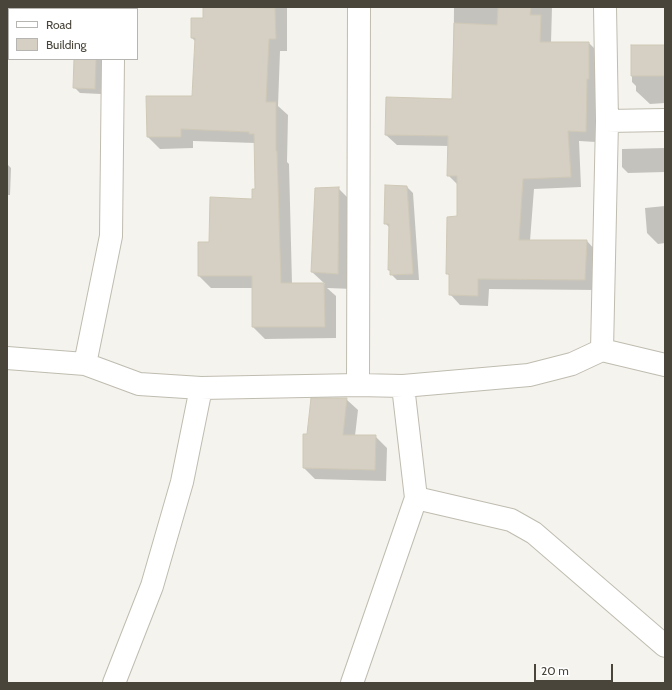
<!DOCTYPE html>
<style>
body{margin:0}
#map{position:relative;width:672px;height:690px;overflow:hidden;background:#f5f3ed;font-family:Cabin,sans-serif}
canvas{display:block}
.frame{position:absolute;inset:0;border:8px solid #49453b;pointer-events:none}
.legend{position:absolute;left:8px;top:8px;width:130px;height:52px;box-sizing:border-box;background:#fff;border:1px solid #b6b5b1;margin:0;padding:5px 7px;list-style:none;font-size:12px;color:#49453b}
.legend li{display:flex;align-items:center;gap:8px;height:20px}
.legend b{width:20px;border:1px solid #b6b5b1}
.scale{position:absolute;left:534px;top:664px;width:79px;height:18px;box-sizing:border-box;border:2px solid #49453b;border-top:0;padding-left:5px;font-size:12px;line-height:14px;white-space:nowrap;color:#49453b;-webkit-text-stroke:3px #fff;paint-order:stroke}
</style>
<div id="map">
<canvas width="672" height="690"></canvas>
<div class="frame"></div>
<ul class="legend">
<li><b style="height:5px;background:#fff"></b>Road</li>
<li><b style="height:11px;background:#d5d0c3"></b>Building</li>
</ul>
<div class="scale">20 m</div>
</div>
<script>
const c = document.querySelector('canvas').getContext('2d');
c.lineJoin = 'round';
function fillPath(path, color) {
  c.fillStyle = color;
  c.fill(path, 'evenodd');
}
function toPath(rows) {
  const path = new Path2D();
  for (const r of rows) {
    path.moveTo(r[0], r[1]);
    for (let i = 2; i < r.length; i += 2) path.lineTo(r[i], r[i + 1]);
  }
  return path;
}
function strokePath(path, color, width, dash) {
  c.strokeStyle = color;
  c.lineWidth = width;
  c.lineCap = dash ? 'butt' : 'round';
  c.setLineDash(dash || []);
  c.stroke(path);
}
const shadow = toPath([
 [7,7,99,7,99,9,9,9,9,59,100,59,102,61,101,94,80,93,74,87,75,59,7,60],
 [204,7,287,7,287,51,280,51,278,106,288,115,287,162,289,164,292,284,325,284,312,272,338,188,354,204,353,289,327,288,336,296,336,338,265,339,253,327,253,288,211,288,199,276,210,243,253,200,256,190,255,143,193,141,193,148,160,149,148,137,147,97,193,97,196,42,192,38,204,19],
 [454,7,552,7,551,43,589,43,600,54,596,142,579,141,581,187,534,189,530,241,587,241,597,252,596,290,489,289,488,306,460,305,450,294,450,276,447,273,458,217,458,185,448,175,449,146,397,145,386,135,453,100],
 [632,46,665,46,665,103,650,104,636,91,636,86,632,82],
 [665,148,665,172,628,173,622,167,622,149],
 [7,164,11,168,10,195,7,195],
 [407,187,413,193,419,280,397,280,391,274,391,272,389,270,390,228,385,223],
 [665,206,665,243,658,244,647,233,645,208],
 [346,399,358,410,355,436,375,436,387,448,386,481,315,479,304,468,308,435]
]);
const building = toPath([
 [203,7,275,8,276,39,269,39,266,102,276,102,276,151,277,151,281,283,324,283,325,327,252,327,252,276,198,276,198,242,209,242,210,197,252,199,252,189,255,189,254,134,249,134,249,132,181,129,181,137,147,137,146,96,192,96,195,38,191,38,191,18,203,18,203,7],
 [498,7,531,7,530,15,541,15,540,42,589,42,589,79,587,79,586,132,568,131,571,177,523,179,519,240,587,240,585,280,478,279,478,296,449,295,449,274,446,274,447,217,457,216,457,176,447,176,448,136,385,135,386,97,452,99,454,23,497,25,498,7],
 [631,45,665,45,665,76,631,76,631,45],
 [74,59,96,59,95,89,73,88,74,59],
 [385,185,407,186,413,274,390,275,390,270,388,270,389,224,384,224,385,185],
 [339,187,338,274,311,272,315,188,339,187],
 [311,398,347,398,343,435,376,435,375,470,303,468,303,434,307,434,311,398]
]);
const minor = toPath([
 [114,9,114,7],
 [607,121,665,120],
 [602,350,607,121,605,7],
 [7,358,85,364,139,384,201,388,358,385,403,386,529,375,572,364,602,350,665,365],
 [85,364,111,236,113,59],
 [358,385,359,7],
 [416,498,511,520,534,533,665,646],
 [114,683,152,586,182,482,201,388],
 [352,683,416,498,403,386]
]);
fillPath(shadow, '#0003');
fillPath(building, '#d5d0c3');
strokePath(building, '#cfc8b7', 1);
strokePath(minor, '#bfbcb0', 24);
strokePath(minor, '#fff', 22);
</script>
